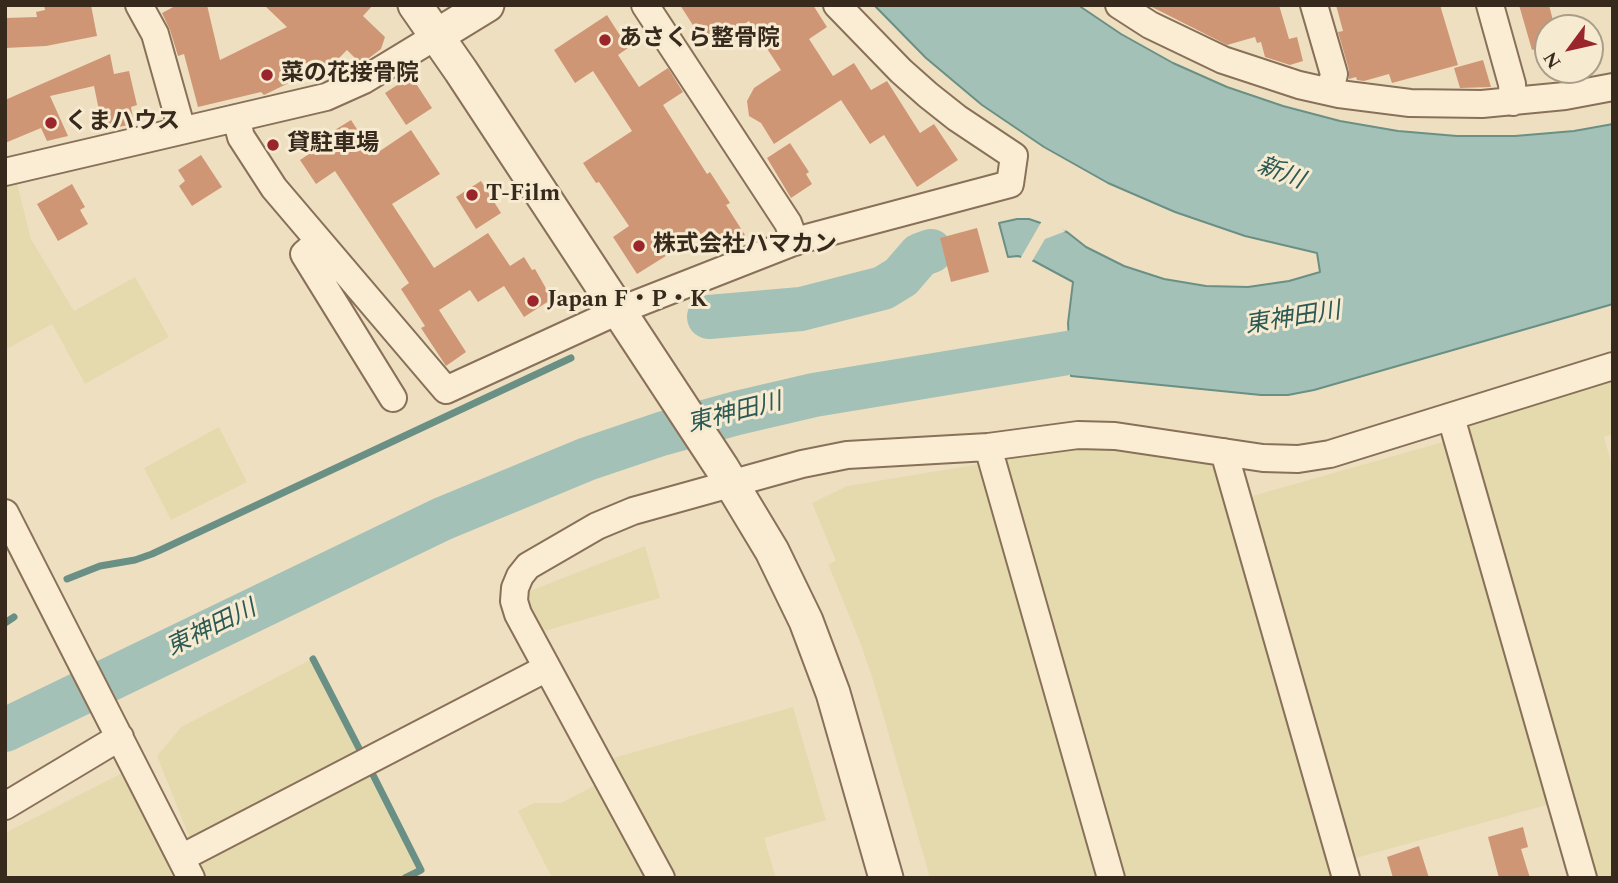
<!DOCTYPE html>
<meta charset="utf-8">
<style>
body{margin:0}
#map{position:relative;width:1618px;height:883px;overflow:hidden;background:#efdfc1;font-family:Spectral,serif}
canvas{display:block}
.frame{position:absolute;inset:0;border:7px solid #38291d;pointer-events:none}
.north{position:absolute;left:1534px;top:14px;width:70px;height:70px;box-sizing:border-box;background:#f6ead1;border:2px solid #aa9d89;border-radius:50%;rotate:237deg;font-size:19px;font-weight:700;line-height:28px;text-align:center;color:#38291d}
.north::after{content:'';display:block;margin:auto;width:24px;height:32px;background:#9a262c;clip-path:polygon(50% 0,100% 100%,50% 72%,0 100%)}
</style>
<div id="map">
<canvas width="1618" height="883"></canvas>
<div class="frame"></div>
<div class="north">N</div>
</div>
<script>
const c = document.querySelector('canvas').getContext('2d');
c.lineJoin = 'round';
function fillPath(path, color) {
  c.fillStyle = color;
  c.fill(path, 'evenodd');
}
function toPath(rows) {
  const path = new Path2D();
  for (const r of rows) {
    path.moveTo(r[0], r[1]);
    for (let i = 2; i < r.length; i += 2) path.lineTo(r[i], r[i + 1]);
  }
  return path;
}
function strokePath(path, color, width, dash) {
  c.strokeStyle = color;
  c.lineWidth = width;
  c.lineCap = dash ? 'butt' : 'round';
  c.setLineDash(dash || []);
  c.stroke(path);
}
function write(font, color, halo, rows, align = 'center') {
  c.font = font + ' Spectral,"Noto Sans JP",serif';
  c.lineWidth = 6;
  c.setLineDash([]);
  c.textBaseline = 'middle';
  c.strokeStyle = halo;
  c.fillStyle = color;
  for (const [text, x, y, turn = 0] of rows) {
    c.save();
    c.translate(x, y);
    c.rotate((+turn || 0) * Math.PI / 180);
    c.textAlign = isNaN(turn) ? turn : align;
    if (halo) c.strokeText(text, 0, 0);
    c.fillText(text, 0, 0);
    c.restore();
  }
}
const farmland = toPath([
 [16,179,31,239,74,311,135,277,169,337,85,384,52,324,5,350,5,181],
 [1613,375,1613,434,1604,437,1613,468,1613,878,1590,878,1461,423],
 [219,427,247,482,171,520,144,468],
 [1450,440,1554,803,1349,860,1245,498],
 [1078,444,1213,459,1339,878,1119,878,1002,455],
 [980,464,1104,878,930,878,873,680,860,642,828,564,836,561,812,503,847,486],
 [645,546,660,598,537,633,522,594],
 [310,660,360,757,190,839,157,756,181,727],
 [793,707,826,820,764,838,776,878,670,878,606,760],
 [128,770,183,878,5,878,5,833],
 [366,770,416,868,397,878,200,878,198,874,204,854],
 [601,782,653,878,552,878,518,811,534,803,561,803]
]);
const water = toPath([
 [874,5,1078,5,1121,34,1173,63,1227,87,1283,106,1340,121,1398,131,1457,136,1515,136,1574,131,1613,124,1613,304,1314,390,1288,395,1261,395,1071,376,1068,323,1073,282,1034,261,1018,256,1008,257,999,223,1017,219,1029,219,1067,232,1086,247,1124,266,1164,279,1206,286,1248,287,1289,281,1320,272,1317,253,1245,236,1175,212,1108,183,1044,147,982,105,926,58,874,5]
]);
const pier = toPath([
 [1043,219,1066,231,1045,239,1031,263,1025,262,1020,259]
]);
const stream = toPath([
 [67,579,100,566,135,560,152,554,571,358],
 [5,623,14,617],
 [313,659,363,756],
 [370,769,421,870,405,878]
]);
const river = toPath([
 [709,317,801,309,883,288,901,277,920,255,931,251],
 [5,730,442,519,587,459,661,434,737,413,814,395,1128,343]
]);
const building = toPath([
 [44,5,91,5,97,36,46,46,5,48,5,18,37,17,36,12,45,10],
 [177,5,207,5,220,60,287,27,264,5,373,5,363,16,385,37,381,49,365,61,360,63,347,50,329,68,326,65,264,95,261,92,198,107,184,54,178,56,170,30,162,13],
 [680,5,813,5,827,27,809,39,833,76,854,63,871,90,887,81,920,133,934,124,958,160,917,187,884,135,870,144,841,100,774,144,761,123,749,116,747,101,754,88,781,70,749,21,707,47],
 [1148,5,1279,5,1289,39,1297,37,1303,61,1290,65,1265,57,1261,42,1257,43,1255,37,1227,45],
 [1336,5,1440,5,1458,65,1392,83,1389,74,1364,81,1357,80,1356,77,1349,79,1349,70,1338,32,1343,31],
 [1519,5,1549,5,1555,28,1548,28,1548,46,1532,50],
 [607,15,628,48,618,55,639,87,668,68,683,92,663,105,707,174,710,172,730,203,726,205,745,235,723,249,709,229,637,274,613,237,629,226,599,182,596,183,583,163,632,131,593,71,575,83,554,50],
 [110,54,114,74,129,71,137,105,131,107,134,124,103,130,94,86,50,96,68,136,47,141,41,128,5,143,5,100],
 [1483,60,1491,87,1460,88,1454,68],
 [411,76,432,108,406,125,385,93],
 [351,120,374,155,411,130,440,174,392,204,434,268,488,233,510,266,524,257,532,270,535,269,552,299,524,317,504,286,478,302,470,290,439,310,466,352,446,366,421,328,425,326,401,289,409,283,335,171,316,184,300,160,333,138,330,133],
 [790,143,809,172,806,174,812,184,791,198,767,158],
 [201,155,222,187,192,206,179,186,185,181,178,170],
 [481,181,501,213,476,229,456,197],
 [72,184,85,207,80,210,88,224,58,241,37,204],
 [977,228,989,272,951,282,940,238],
 [1523,827,1528,847,1521,849,1530,878,1499,878,1488,837],
 [1419,846,1429,878,1393,878,1387,857]
]);
const minor = toPath([
 [139,5,155,34,182,130],
 [645,5,788,223,795,242],
 [1119,5,1150,25,1223,60,1299,85,1339,94,1410,103,1482,104,1565,96,1613,87],
 [1314,5,1334,74,1330,91],
 [1490,5,1512,84,1513,102],
 [236,118,241,137,274,188,446,390,618,311,799,240,1010,184,1014,156,957,118,928,95,901,71,837,5],
 [5,172,326,97,364,80,438,35],
 [319,241,304,254,393,398],
 [1451,417,1583,878],
 [988,447,1111,878],
 [1224,452,1346,878],
 [5,513,191,878],
 [5,806,120,737],
 [181,858,547,668],
 [661,878,518,614,514,601,515,588,520,576,528,566,597,526,633,511,802,464,847,455,988,447,1078,435,1115,436,1263,458,1298,459,1330,454,1613,366]
]);
const tertiary = toPath([
 [415,5,461,71,722,468,772,551,806,621,833,693,886,878],
 [438,35,487,5]
]);
const markers = [
 [605,40,7,"#9a262c"],
 [267,75,7,"#9a262c"],
 [51,123,7,"#9a262c"],
 [273,145,7,"#9a262c"],
 [472,195,7,"#9a262c"],
 [639,246,7,"#9a262c"],
 [533,301,7,"#9a262c"]
];
const poiNames = [
 ["あさくら整骨院",619,40],
 ["菜の花接骨院",281,75],
 ["くまハウス",65,123],
 ["貸駐車場",287,145],
 ["T-Film",486,195],
 ["株式会社ハマカン",653,246],
 ["Japan F・P・K",547,301]
];
const waterNames = [
 ["新川",1280,175,21],
 ["東神田川",1293,320,-9],
 ["東神田川",735,415,-14],
 ["東神田川",212,630,-26]
];
fillPath(farmland, '#e5daae');
fillPath(water, '#a4c1b7');
strokePath(water, '#6a9085', 2);
fillPath(pier, '#efdfc1');
strokePath(stream, '#6a9085', 7);
strokePath(river, '#a4c1b7', 44);
fillPath(building, '#cf9675');
strokePath(minor, '#897058', 30);
strokePath(tertiary, '#897058', 37);
strokePath(minor, '#faedd4', 26);
strokePath(tertiary, '#faedd4', 33);
for (const [x, y, r, color] of markers) {
  const dot = new Path2D();
  dot.arc(x, y, r, 0, 2 * Math.PI);
  c.fillStyle = color;
  c.fill(dot);
  strokePath(dot, '#f6ead1', 2.5);
}
write('bold 23px', '#38291d', '#f6ead1', poiNames, 'left');
write('italic 24px', '#2b5954', '#f6ead1', waterNames);
</script>
